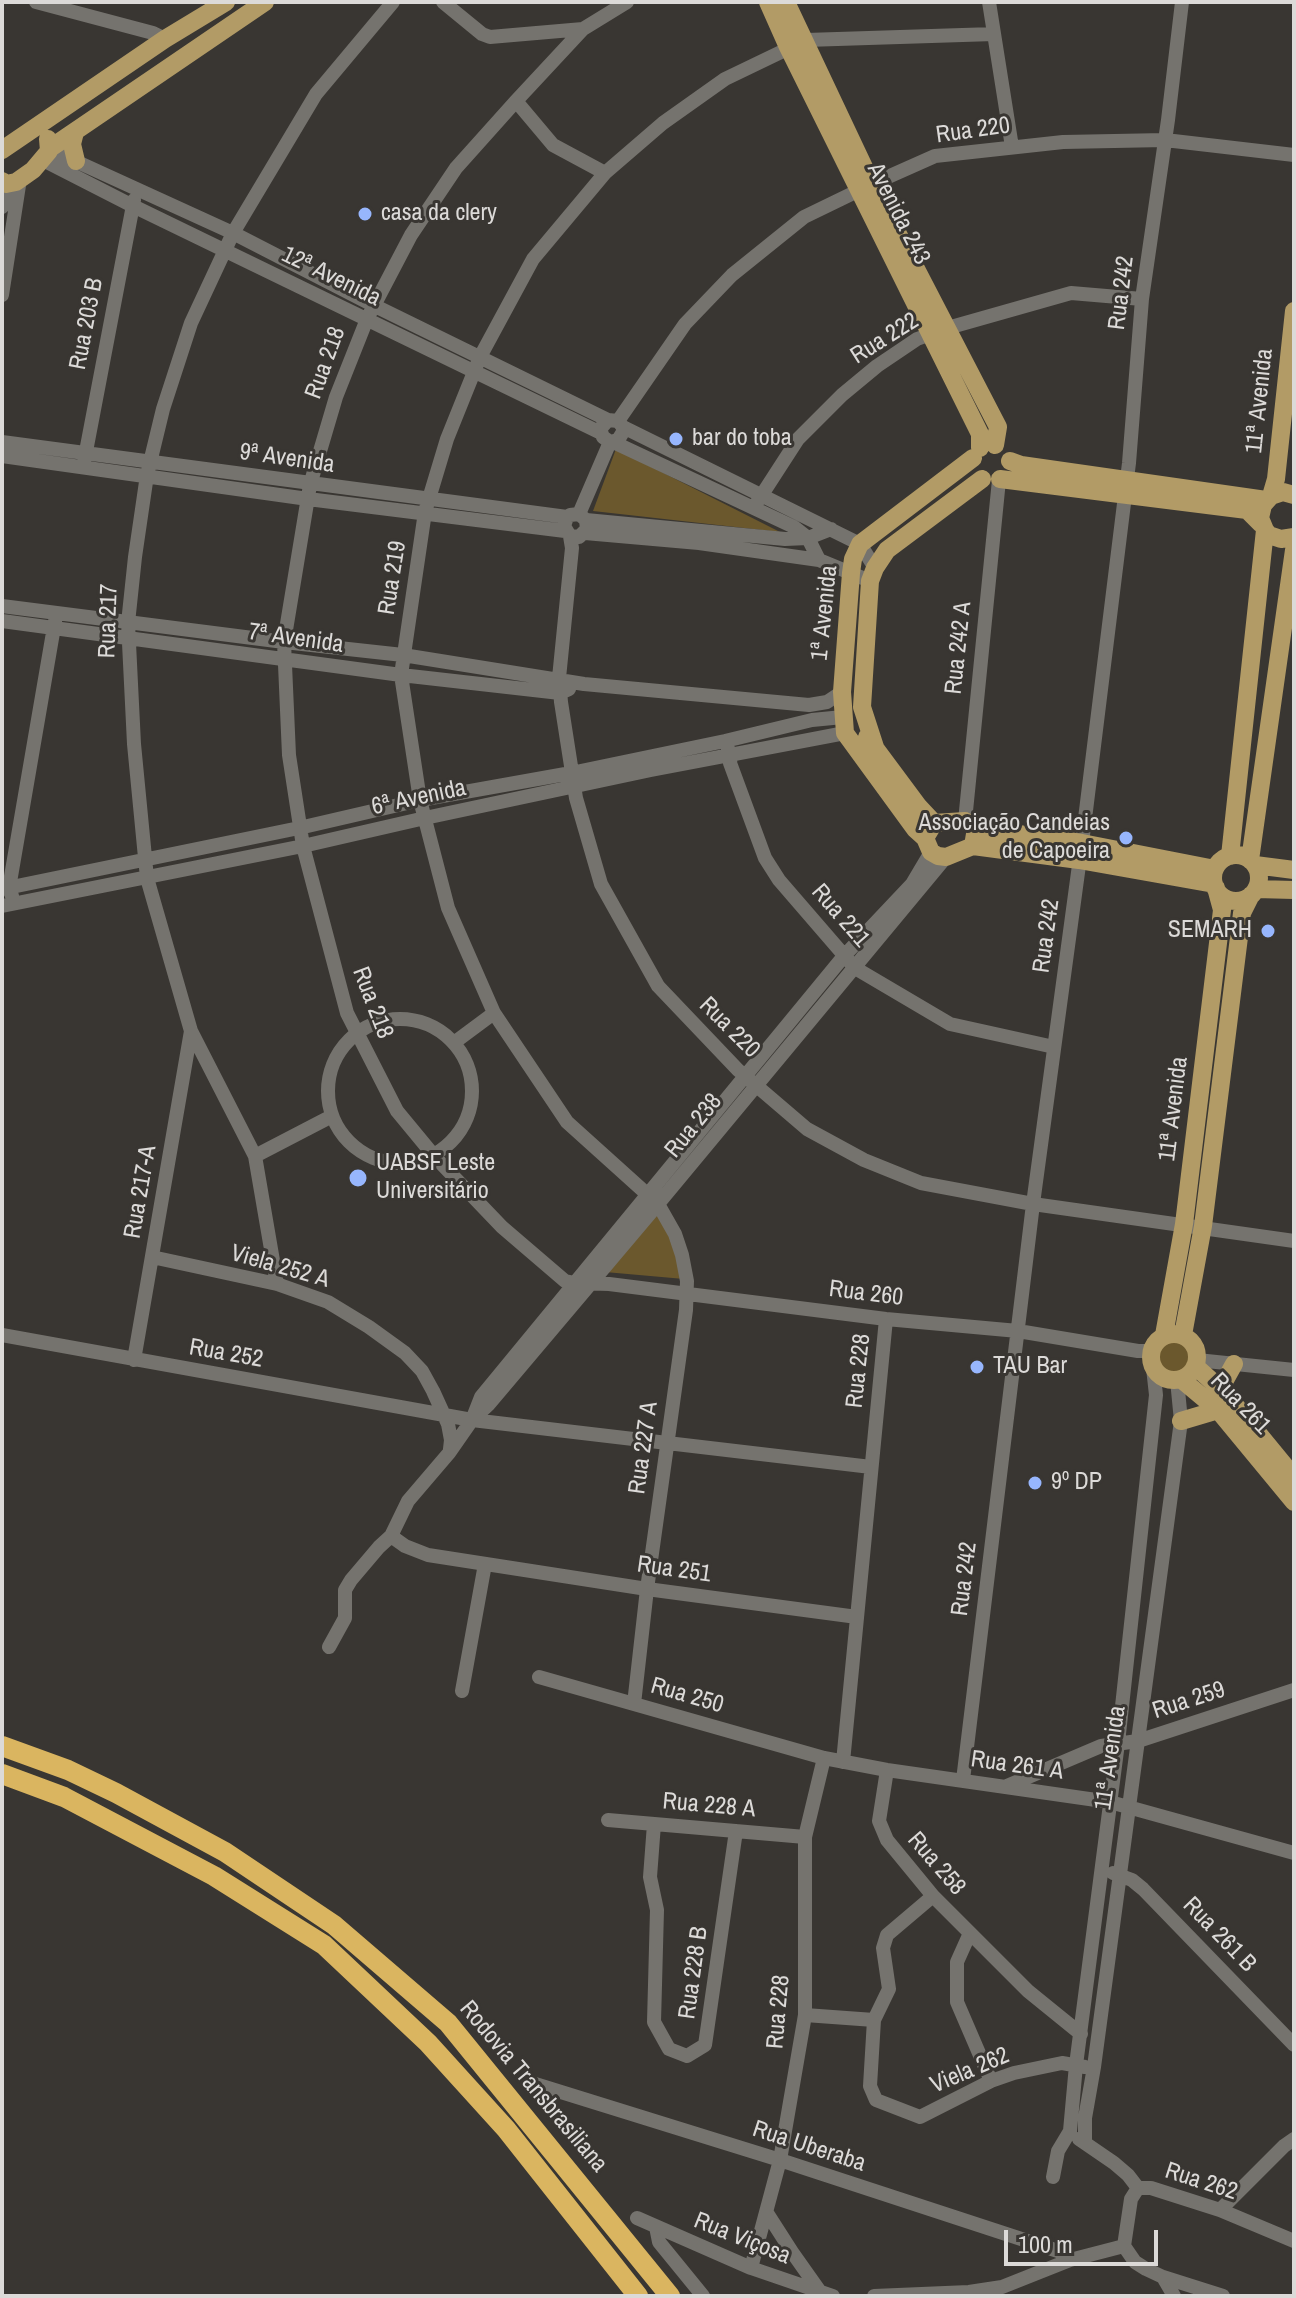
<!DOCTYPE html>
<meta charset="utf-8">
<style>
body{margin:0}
#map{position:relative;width:1296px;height:2298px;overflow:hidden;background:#393632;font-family:"Archivo Narrow",sans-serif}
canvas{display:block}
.frame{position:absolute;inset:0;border:4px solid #dcdad8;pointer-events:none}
.scale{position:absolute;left:1004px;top:2230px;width:154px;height:36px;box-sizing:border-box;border:4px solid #dcdad8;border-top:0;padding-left:10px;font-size:24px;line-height:28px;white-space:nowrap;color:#dcdad8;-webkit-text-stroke:6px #393632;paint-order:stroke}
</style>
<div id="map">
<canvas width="1296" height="2298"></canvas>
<div class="frame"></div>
<div class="scale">100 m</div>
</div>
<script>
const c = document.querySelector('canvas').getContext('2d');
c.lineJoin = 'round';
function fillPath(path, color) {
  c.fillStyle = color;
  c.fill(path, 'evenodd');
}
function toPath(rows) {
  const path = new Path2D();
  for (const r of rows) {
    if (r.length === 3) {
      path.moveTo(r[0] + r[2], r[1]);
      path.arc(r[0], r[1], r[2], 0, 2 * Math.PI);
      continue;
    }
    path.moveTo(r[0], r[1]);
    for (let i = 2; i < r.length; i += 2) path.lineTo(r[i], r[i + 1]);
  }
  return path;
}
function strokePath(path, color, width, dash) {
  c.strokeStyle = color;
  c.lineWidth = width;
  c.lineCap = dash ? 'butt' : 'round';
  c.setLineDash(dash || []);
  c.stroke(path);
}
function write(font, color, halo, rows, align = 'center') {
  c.font = font + ' "Archivo Narrow",sans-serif';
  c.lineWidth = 6;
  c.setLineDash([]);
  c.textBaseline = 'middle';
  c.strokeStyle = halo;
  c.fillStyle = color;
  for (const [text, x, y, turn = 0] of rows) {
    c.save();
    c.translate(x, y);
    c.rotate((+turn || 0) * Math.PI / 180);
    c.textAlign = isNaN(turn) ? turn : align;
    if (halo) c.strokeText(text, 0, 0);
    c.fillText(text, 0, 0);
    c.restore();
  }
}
const green = toPath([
 [616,449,780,532,593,511],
 [660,1205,684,1279,605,1272],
 [1174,1357,15]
]);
const minor = toPath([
 [36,2,153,33,165,39],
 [443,2,482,34,490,37,583,29],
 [627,2,583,29,516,101,456,168,411,235,367,319,336,397,310,485,284,642,289,755,303,846,347,1013,397,1111,435,1157,502,1227,565,1281,575,1283,609,1284,886,1319,1018,1331,1138,1351,1151,1351],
 [989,2,1012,147],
 [516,101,553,145,605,173],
 [49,149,233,233,373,305,608,420,618,421,623,427,623,432,618,440,610,442,603,437,600,429,608,420],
 [43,160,131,205,601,433],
 [2,207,6,184],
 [2,295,20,179],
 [618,421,685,324,732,275,804,217,872,184,935,156,1063,142,1165,140,1294,155],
 [623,427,860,544,875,568],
 [2,442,567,517],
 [613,442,794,527,808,538,819,560],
 [2,456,308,499,565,531],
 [84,462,134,200],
 [754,507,798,439,842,395,877,366,917,339,951,327,1071,293,1142,299],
 [579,514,610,442],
 [586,520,785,539,808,538,831,529],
 [585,533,699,543,819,560,870,581],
 [570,536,579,537,587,529,586,520,579,514,570,515,567,517,564,526,570,536,572,548,559,678,561,702,576,798,601,884,658,986,738,1070,807,1129,864,1160,921,1183,1033,1204,1294,1241],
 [2,606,284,642,403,655,584,684,809,705,827,702,842,692],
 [2,621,401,675,560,693,569,689],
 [728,749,731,755,730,763,765,858,779,880,855,968,950,1024,1054,1047],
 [965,821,999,480],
 [2,889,299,828,420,800,571,773,725,741,812,720,843,717],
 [12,896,9,888,55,621],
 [2,906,303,846,425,818,651,770,845,733],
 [400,1091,72],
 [455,1042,494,1013],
 [255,1156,332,1116],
 [152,1257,277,1284,328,1302,369,1327,405,1353,422,1371,433,1391,448,1424,451,1440,450,1449],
 [277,1284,255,1156,191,1031,147,878,134,744,128,623,135,557,147,475,163,409,191,323,233,233,316,94,393,2],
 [2,1335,472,1420,871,1467],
 [134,1360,191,1031],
 [1197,1360,1294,1370],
 [475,1417,489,1404,658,1204,946,857],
 [391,1536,405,1546,428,1555,647,1589,857,1617],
 [329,1647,345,1618,345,1590,351,1580,379,1547,391,1536,408,1501,449,1453,472,1420,481,1397,844,956,912,884,931,852],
 [539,1677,824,1758,887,1770,1110,1802,1294,1853],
 [462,1691,485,1564],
 [634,1704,647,1589,686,1310,687,1281,682,1255,675,1234,658,1204,567,1122,494,1013,448,908,420,800,401,675,425,512,447,439,480,357,533,259,605,173,663,123,725,79,806,40,994,34],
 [843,1762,886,1319],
 [887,1770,879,1821,887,1840,933,1896,1028,1991,1081,2034],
 [963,1780,1033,1204,1082,843,1129,463,1142,299,1168,120,1182,2],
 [1007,1786,1101,1746,1138,1741,1294,1690],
 [608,1820,805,1837],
 [654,1824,650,1877,657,1910,654,2022,669,2049,687,2056,705,2045,736,1831],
 [1113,1873,1132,1880,1143,1889,1294,2045],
 [933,1896,887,1935,883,1948,889,1989,874,2020,870,2086,876,2100,920,2117,991,2081,1014,2073,1062,2063,1085,2067],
 [970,1933,957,1962,957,2002,991,2081],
 [805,2015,874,2020],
 [532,2083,780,2160,1058,2251,1070,2260],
 [1070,2131,1076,2065,1118,1743,1156,1395,1153,1368],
 [1079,2139,1114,2163,1128,2175,1138,2188],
 [1085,2143,1085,2118,1094,2067,1181,1421,1177,1380],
 [1053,2177,1058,2151,1070,2131],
 [1138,2188,1151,2188,1220,2210,1294,2241],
 [1220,2210,1284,2146,1294,2139],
 [767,2213,792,2252,821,2293],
 [637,2218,751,2268,833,2296],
 [656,2227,659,2242,703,2296],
 [1124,2246,1135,2262,1146,2269,1163,2277,1223,2296],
 [1124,2246,1131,2199,1138,2188],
 [751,2268,780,2160,805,2015,805,1837,824,1758],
 [1163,2277,1174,2296],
 [874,2296,969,2292,1002,2287,1070,2260,1124,2246]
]);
const major = toPath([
 [768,2,788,47,980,434,980,448],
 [786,2,872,184,998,427,995,445],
 [75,132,72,144,76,161],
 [49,149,265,2],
 [2,150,165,39,226,2],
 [2,181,6,184,16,182,33,170,49,151,48,139],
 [1010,461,1021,465,1266,500],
 [1000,479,1247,510,1261,524],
 [1294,495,1283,492,1271,496,1263,505,1260,518,1265,530,1269,535,1281,539,1294,537],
 [1271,496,1276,479,1294,311],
 [867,737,919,807,934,823],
 [875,747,862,707,870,581,875,568,887,550,982,479],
 [976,828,1082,843,1215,869],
 [925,838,934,823,965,821,976,828,973,846,946,857,938,856,931,852,925,838,915,829,845,733,842,692,851,573,853,559,860,544,973,458],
 [973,846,1079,860,1214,884],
 [1236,878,23],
 [1230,856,1265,530],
 [1250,860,1294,550],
 [1255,865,1294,870],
 [1256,889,1294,890],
 [1174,1357,23],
 [1164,1335,1184,1224,1222,910,1216,888],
 [1183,1335,1203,1226,1242,913,1251,895],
 [1195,1366,1225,1393,1294,1477],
 [1181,1379,1218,1410,1294,1502],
 [1225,1393,1224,1382,1234,1364],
 [1181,1421,1218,1410]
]);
const highway = toPath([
 [2,1746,68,1770,116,1793,225,1852,334,1925,448,2023,670,2296],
 [2,1774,64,1797,214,1876,324,1945,428,2043,506,2129,638,2296]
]);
const markers = [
 [365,214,8,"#97b6fd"],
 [676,439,8,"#97b6fd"],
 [1126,838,8,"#97b6fd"],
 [1268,931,8,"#97b6fd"],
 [358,1178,10,"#97b6fd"],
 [977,1367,8,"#97b6fd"],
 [1035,1483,8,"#97b6fd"]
];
const streetNames = [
 ["Rua 220",973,131,-8],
 ["Avenida 243",898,214,63],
 ["12ª Avenida",331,277,26],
 ["Rua 242",1122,293,-83],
 ["Rua 203 B",87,324,-79],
 ["Rua 222",885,339,-32],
 ["Rua 218",326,363,-70],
 ["11ª Avenida",1260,401,-84],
 ["9ª Avenida",287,459,8],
 ["Rua 219",393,578,-81],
 ["1ª Avenida",825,613,-84],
 ["Rua 217",109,621,-88],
 ["7ª Avenida",296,639,8],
 ["Rua 242 A",959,648,-84],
 ["6ª Avenida",419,798,-12],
 ["Rua 221",840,916,49],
 ["Rua 242",1047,936,-82],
 ["Rua 218",372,1003,69],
 ["Rua 220",729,1028,45],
 ["11ª Avenida",1174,1109,-83],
 ["Rua 238",694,1126,-51],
 ["Rua 217-A",141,1192,-80],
 ["Viela 252 A",280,1267,16],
 ["Rua 260",866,1294,7],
 ["Rua 252",226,1354,10],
 ["Rua 228",859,1371,-84],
 ["Rua 261",1240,1404,46],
 ["Rua 227 A",644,1448,-82],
 ["Rua 251",674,1570,8],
 ["Rua 242",965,1579,-83],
 ["Rua 250",687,1696,16],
 ["Rua 259",1189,1701,-18],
 ["11ª Avenida",1111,1758,-82],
 ["Rua 261 A",1017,1766,8],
 ["Rua 228 A",709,1806,5],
 ["Rua 258",936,1864,49],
 ["Rua 261 B",1219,1935,46],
 ["Rua 228 B",694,1973,-82],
 ["Rua 228",779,2012,-85],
 ["Viela 262",970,2071,-23],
 ["Rodovia Transbrasiliana",533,2087,50],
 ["Rua Uberaba",809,2147,18],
 ["Rua 262",1201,2182,18],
 ["Rua Viçosa",742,2239,22]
];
const poiNames = [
 ["casa da clery",381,214],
 ["bar do toba",692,439],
 ["Associação Candeias",1110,824,"right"],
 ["de Capoeira",1110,852,"right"],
 ["SEMARH",1252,931,"right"],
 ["UABSF Leste",376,1164],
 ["Universitário",376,1192],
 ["TAU Bar",993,1367],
 ["9º DP",1051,1483]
];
fillPath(green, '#6b582d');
strokePath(minor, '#75736e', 14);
strokePath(major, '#b29b66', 18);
strokePath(highway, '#dab560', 20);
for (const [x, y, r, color] of markers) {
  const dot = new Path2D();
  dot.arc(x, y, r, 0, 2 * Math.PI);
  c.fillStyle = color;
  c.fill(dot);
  strokePath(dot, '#393632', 3);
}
write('24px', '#dcdad8', '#393632', streetNames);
write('24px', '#dcdad8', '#393632', poiNames, 'left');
</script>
